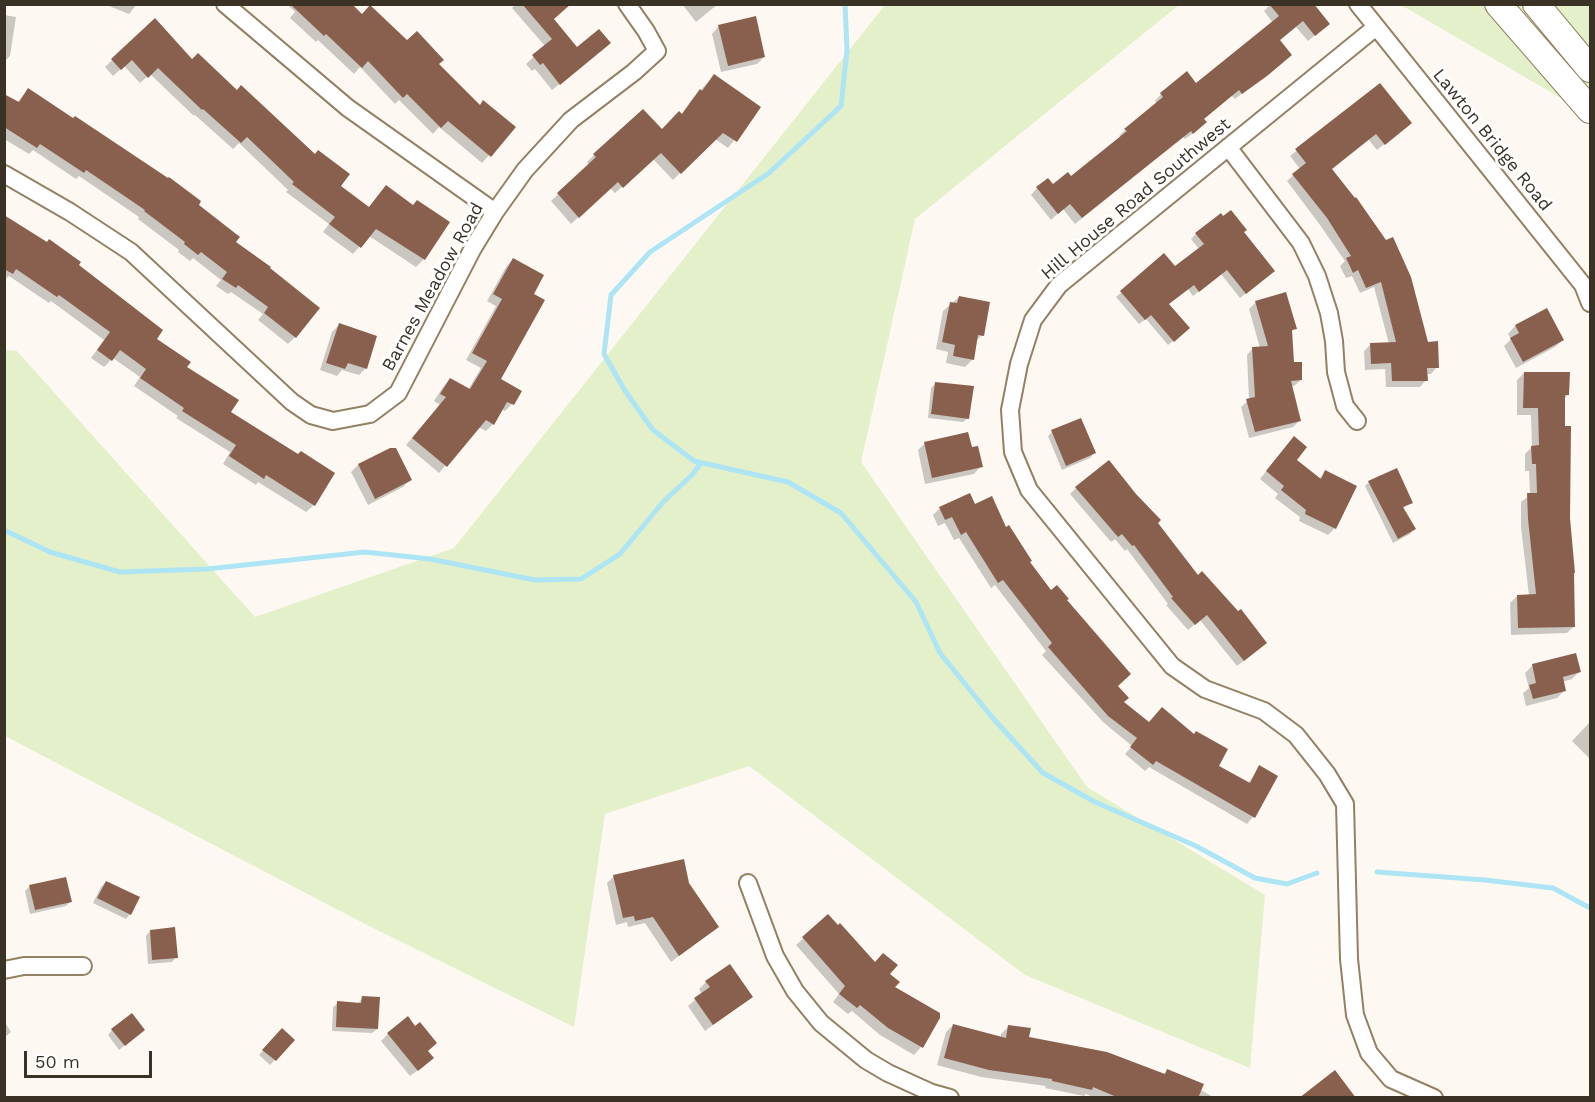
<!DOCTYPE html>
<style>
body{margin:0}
#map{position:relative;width:1595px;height:1102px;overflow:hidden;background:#fdf9f2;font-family:"Work Sans",sans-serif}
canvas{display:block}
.frame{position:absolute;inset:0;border:6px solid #3b3226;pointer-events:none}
.scale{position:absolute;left:24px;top:1051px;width:128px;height:27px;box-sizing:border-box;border:3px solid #3b3226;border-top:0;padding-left:8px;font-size:18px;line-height:21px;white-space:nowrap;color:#3b3226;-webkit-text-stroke:4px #fff;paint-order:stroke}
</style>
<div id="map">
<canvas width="1595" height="1102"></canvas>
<div class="frame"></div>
<div class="scale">50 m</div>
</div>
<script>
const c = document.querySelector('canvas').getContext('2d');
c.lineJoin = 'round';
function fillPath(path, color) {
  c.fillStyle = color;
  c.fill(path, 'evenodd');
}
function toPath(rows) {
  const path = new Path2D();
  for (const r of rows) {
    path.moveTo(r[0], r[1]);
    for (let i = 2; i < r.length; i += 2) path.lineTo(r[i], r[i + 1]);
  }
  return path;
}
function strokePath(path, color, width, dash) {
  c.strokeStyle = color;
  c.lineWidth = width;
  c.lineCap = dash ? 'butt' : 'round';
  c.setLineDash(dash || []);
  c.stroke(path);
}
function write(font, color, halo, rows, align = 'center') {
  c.font = font + ' "Work Sans",sans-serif';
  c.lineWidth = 6;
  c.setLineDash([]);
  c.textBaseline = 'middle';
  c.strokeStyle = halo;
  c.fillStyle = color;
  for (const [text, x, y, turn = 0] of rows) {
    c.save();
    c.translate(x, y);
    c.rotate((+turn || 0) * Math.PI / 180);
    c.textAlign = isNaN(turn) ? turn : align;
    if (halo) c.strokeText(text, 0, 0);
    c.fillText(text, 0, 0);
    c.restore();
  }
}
const green = toPath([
 [885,5,1179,5,915,219,861,462,1087,787,1265,895,1250,1068,1025,975,749,766,605,814,574,1027,365,924,5,736,5,350,17,351,255,617,454,548],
 [1401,5,1590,5,1590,115]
]);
const shadow = toPath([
 [104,4,137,4,129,14],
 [287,4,350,4,361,15,407,42,437,64,479,107,514,127,482,163,439,127,433,134,399,100,395,104,360,67,354,74,318,40,316,42,290,18,295,12],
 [516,4,569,4,552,19,577,49,602,50,552,90,535,69,532,71,526,64,545,46,512,8],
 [682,4,718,4,696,22],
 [1271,4,1312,4,1321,30,1308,41,1296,27,1279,41,1284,61,1235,99,1231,95,1202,119,1199,129,1185,139,1183,137,1075,224,1063,209,1051,220,1031,195,1037,188,1053,186,1071,178,1121,138,1119,136,1125,130,1157,104,1155,101,1161,94,1187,74,1196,85,1273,23,1264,11],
 [4,15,16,17,10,56,4,62],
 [154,20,192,61,339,187,368,208,386,187,412,207,448,222,424,259,416,267,369,236,353,254,323,232,329,224,286,192,288,190,239,143,233,149,195,115,194,116,150,74,140,83,124,66,113,76,105,67],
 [719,26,764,57,757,64,721,72,712,34],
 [714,76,759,108,728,148,715,139,673,180,653,159,615,193,610,188,571,224,551,201,589,165,587,162,594,155,643,111,662,131,681,115,693,98],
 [1380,85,1403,129,1377,150,1368,139,1331,169,1427,343,1437,367,1431,374,1426,374,1426,380,1420,387,1386,387,1385,369,1365,370,1364,351,1371,344,1389,344,1374,287,1360,293,1352,276,1346,278,1340,266,1345,261,1320,225,1287,181,1300,169,1290,156],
 [28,90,196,205,234,242,295,337,288,344,258,320,263,314,231,292,228,294,216,286,221,280,193,258,190,261,178,252,179,250,138,219,139,217,79,176,76,179,33,150,29,154,4,139,4,95,17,103],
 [4,217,77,266,229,412,298,456,333,473,314,505,306,512,258,482,256,485,223,464,230,452,176,418,178,416,134,386,140,377,113,358,104,367,91,358,104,340,51,301,49,303,9,276,4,280],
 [1196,234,1268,276,1240,298,1221,274,1193,296,1188,289,1168,304,1182,333,1168,345,1146,319,1139,324,1116,297,1164,255,1175,269,1199,249,1191,239],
 [513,259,532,295,499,380,512,404,505,411,501,409,493,424,486,431,478,427,439,473,406,445,440,405,434,401,443,387,450,379,468,390,481,368,466,360,496,306,487,301,506,267],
 [1285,294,1295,328,1291,332,1293,364,1301,380,1294,386,1290,386,1299,421,1293,427,1249,438,1241,407,1249,400,1247,355,1253,348,1260,348,1249,309,1255,303],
 [959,297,982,335,975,342,972,360,965,367,946,363,948,352,936,349,943,311],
 [1546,310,1563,340,1555,347,1516,368,1504,346,1511,339,1508,334,1515,326],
 [339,325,366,368,359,375,342,370,337,376,320,370,332,332],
 [1524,373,1568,395,1564,399,1574,626,1567,633,1511,635,1510,603,1517,596,1529,596,1521,527,1521,502,1530,495,1529,471,1525,471,1525,454,1532,447,1531,415,1517,415,1517,380],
 [936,383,968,418,963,422,928,418,931,388],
 [1052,432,1094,453,1090,458,1062,470,1048,436],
 [925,443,971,449,981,466,974,474,925,484,918,450],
 [1287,445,1295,460,1319,479,1325,472,1335,528,1328,535,1299,521,1300,517,1275,498,1278,494,1260,479],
 [391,449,410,480,403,487,368,505,351,472,358,465],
 [1369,482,1411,502,1403,508,1414,529,1410,534,1393,543,1365,486],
 [1076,488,1156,523,1197,577,1238,613,1259,649,1237,666,1200,620,1188,630,1166,605,1168,604,1127,549,1125,551,1115,539,1111,542,1070,494],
 [974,506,1005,529,1051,592,1065,601,1116,686,1122,703,1148,724,1248,783,1260,767,1253,817,1247,824,1149,767,1145,771,1125,754,1132,746,1103,722,1042,655,1046,651,995,585,991,588,959,538,954,540,945,523,938,526,933,515,940,508],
 [1532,666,1579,672,1572,679,1562,682,1565,690,1557,698,1526,706,1523,693,1529,688,1525,673],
 [1590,722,1590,759,1572,741],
 [614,876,688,884,717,927,671,962,645,923,628,927,627,922,616,925,607,883],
 [106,882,130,914,126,919,93,903,101,887],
 [30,886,70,902,66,906,30,914,25,891],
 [828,916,875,964,888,974,893,988,938,1018,921,1047,914,1055,880,1035,852,1011,848,1014,833,1002,839,994,796,945],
 [150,931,176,957,172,962,148,964,146,936],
 [706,982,751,997,705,1031,688,1006,702,994,699,989],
 [362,998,377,1029,372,1033,332,1031,333,1007,338,1003,358,1004],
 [4,1021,11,1032,4,1038],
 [953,1025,1001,1038,1001,1034,1008,1027,1028,1038,1163,1075,1167,1071,1215,1098,1095,1098,1086,1094,1084,1096,1045,1088,1046,1086,981,1077,937,1065,946,1032],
 [112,1030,139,1034,119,1050,108,1035],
 [282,1030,293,1040,270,1065,259,1055],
 [388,1034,427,1052,425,1065,410,1076,381,1041]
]);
const stream = toPath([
 [845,4,847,50,841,106,769,173,650,252,611,295,604,354,625,391,653,430,694,461,788,482,841,513,916,602,940,653,991,716,1043,773,1095,802,1196,846,1255,878,1287,884,1317,873],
 [4,530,50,552,120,572,207,569,365,552,430,559,535,580,581,579,620,554,663,502,693,474,700,464],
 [1377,872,1485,880,1553,888,1590,908]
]);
const building = toPath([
 [290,4,352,4,362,14,370,5,407,40,417,31,444,60,439,64,480,105,483,100,516,127,491,157,448,121,441,128,407,94,403,98,368,61,362,68,326,34,324,36],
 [522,4,571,4,554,19,577,47,599,29,611,43,560,85,543,63,540,65,532,55,552,39],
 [1269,4,1314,4,1330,24,1315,36,1303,21,1280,40,1292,55,1267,76,1242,94,1239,90,1204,119,1207,122,1193,134,1191,131,1082,218,1070,204,1058,214,1036,187,1048,178,1053,184,1068,172,1071,176,1127,131,1124,129,1163,97,1160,93,1187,71,1196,83,1279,16],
 [756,16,765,57,728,66,718,25],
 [155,18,192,59,198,53,237,90,241,85,315,154,318,150,350,174,341,186,369,207,386,185,413,205,417,200,450,222,425,260,376,229,361,248,329,224,335,217,292,184,294,182,247,137,241,143,203,109,202,110,158,68,148,78,132,60,121,70,111,59],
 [714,74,761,107,737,142,723,133,681,174,661,153,623,188,618,182,579,218,557,193,596,157,593,154,643,109,662,129,679,111,682,114,700,89,702,91],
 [1380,83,1412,123,1385,145,1376,134,1332,169,1355,198,1356,197,1386,240,1393,237,1411,277,1428,342,1438,341,1439,368,1427,368,1428,381,1392,381,1391,363,1371,364,1370,343,1396,342,1381,282,1366,288,1358,270,1353,273,1346,258,1351,256,1327,218,1292,174,1306,163,1295,149],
 [28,88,73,118,75,116,168,178,169,177,201,201,199,205,240,237,236,242,271,267,270,268,320,308,296,338,264,313,268,307,238,285,236,288,222,279,227,272,201,252,198,255,184,244,185,242,144,211,145,210,86,170,84,173,40,144,37,148,4,127,4,94,19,102],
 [1231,210,1247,230,1244,232,1275,271,1246,294,1227,270,1199,292,1194,285,1169,304,1190,328,1174,342,1151,315,1145,320,1120,291,1164,253,1175,266,1204,244,1195,233,1221,213,1223,216],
 [4,215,47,242,49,239,81,262,79,265,163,330,157,339,191,362,187,367,239,400,231,412,298,454,301,451,335,473,315,506,266,475,264,479,229,456,236,445,182,411,184,408,140,378,146,369,120,350,112,361,97,350,110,332,59,295,57,297,16,269,13,274,4,269],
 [513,258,544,275,534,294,545,300,501,379,522,391,514,405,507,402,494,425,486,420,447,467,412,438,446,397,440,394,450,378,470,389,487,361,472,353,502,299,493,294],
 [1286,292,1297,329,1292,330,1294,362,1302,362,1302,380,1291,381,1301,421,1255,432,1246,399,1255,397,1252,347,1268,346,1255,301],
 [959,296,990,302,984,336,978,335,974,360,953,356,955,345,942,342,950,302,957,303],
 [1547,308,1564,340,1523,362,1510,338,1519,333,1515,325],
 [339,323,377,336,367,369,348,363,345,369,326,363],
 [1524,372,1570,372,1569,395,1565,395,1565,426,1571,426,1570,518,1575,573,1574,573,1575,627,1518,628,1517,595,1536,594,1528,519,1527,493,1537,493,1536,464,1532,464,1531,446,1539,445,1538,408,1523,408],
 [935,382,974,386,969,419,931,414],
 [1081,418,1096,453,1066,466,1051,430],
 [968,432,972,447,978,446,983,467,932,478,924,442],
 [1294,436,1307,447,1297,460,1321,479,1325,470,1357,486,1336,529,1305,514,1306,510,1281,490,1284,486,1266,471],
 [390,448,396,448,412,480,375,499,358,464],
 [1109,460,1136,494,1161,520,1158,523,1198,575,1202,571,1238,611,1241,609,1267,643,1244,661,1207,615,1195,625,1171,598,1173,597,1134,545,1132,546,1122,534,1118,537,1075,487],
 [1397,468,1413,503,1403,507,1416,529,1398,539,1368,481],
 [970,493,975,504,992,496,1006,527,1009,525,1032,561,1030,562,1051,590,1057,585,1069,599,1067,600,1131,674,1118,686,1129,698,1124,702,1149,722,1162,707,1194,734,1196,731,1228,749,1219,766,1250,783,1259,765,1278,776,1255,818,1156,761,1153,765,1130,747,1137,738,1108,716,1048,647,1052,643,1003,580,998,583,966,532,961,535,952,517,945,520,939,507],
 [1576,653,1581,672,1563,677,1566,691,1533,699,1529,685,1536,683,1532,664],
 [684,859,689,883,719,927,679,956,653,917,635,921,634,916,623,918,613,875],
 [66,877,72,902,35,910,29,885],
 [106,881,140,897,131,915,97,898],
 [828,914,838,925,840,923,875,962,883,953,898,965,890,974,900,982,895,987,940,1013,940,1018,923,1048,888,1028,860,1005,857,1008,839,994,845,986,802,937],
 [175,927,178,958,152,960,150,930],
 [730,964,753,997,713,1025,694,998,710,987,705,981],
 [362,996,380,997,378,1029,336,1027,337,1001,361,1003],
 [132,1013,145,1030,125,1046,111,1029],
 [408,1016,415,1026,420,1022,437,1043,428,1051,434,1058,418,1071,387,1033],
 [953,1024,1006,1038,1008,1025,1031,1028,1029,1037,1107,1052,1165,1074,1167,1069,1204,1084,1198,1098,1119,1098,1093,1087,1092,1090,1052,1081,1052,1079,989,1070,944,1058],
 [282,1028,295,1040,276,1061,262,1050],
 [1335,1070,1356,1098,1299,1098]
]);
const minor = toPath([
 [225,4,348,108,495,212],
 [1358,4,1583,285,1590,303],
 [1376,27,1059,285,1033,320,1019,364,1010,410,1013,452,1029,490,1172,666,1205,689,1264,711,1296,735,1327,774,1345,804,1349,959,1355,1015,1369,1053,1391,1079,1434,1098],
 [1228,147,1301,243,1317,276,1329,313,1334,341,1336,372,1345,406,1357,421],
 [4,174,70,212,131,252,292,402,311,415,333,421,370,414,398,393,473,248,495,212,525,170,571,120,634,72,657,51,646,31,627,4],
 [748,883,775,956,795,991,821,1023,866,1060,888,1073,932,1093,950,1098],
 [4,970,24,966,83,966]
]);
const primary = toPath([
 [1498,4,1590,110],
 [1536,4,1590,69]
]);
const streetNames = [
 ["Lawton Bridge Road",1492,140,51],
 ["Hill House Road Southwest",1136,199,-40],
 ["Barnes Meadow Road",433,287,-61]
];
fillPath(green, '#e3f0ca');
fillPath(shadow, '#0003');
strokePath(stream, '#ade5f4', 5);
fillPath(building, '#89604e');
strokePath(minor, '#948062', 20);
strokePath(primary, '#948062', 28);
strokePath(minor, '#fff', 16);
strokePath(primary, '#fff', 26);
write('18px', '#3b3226', '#fff', streetNames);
</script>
